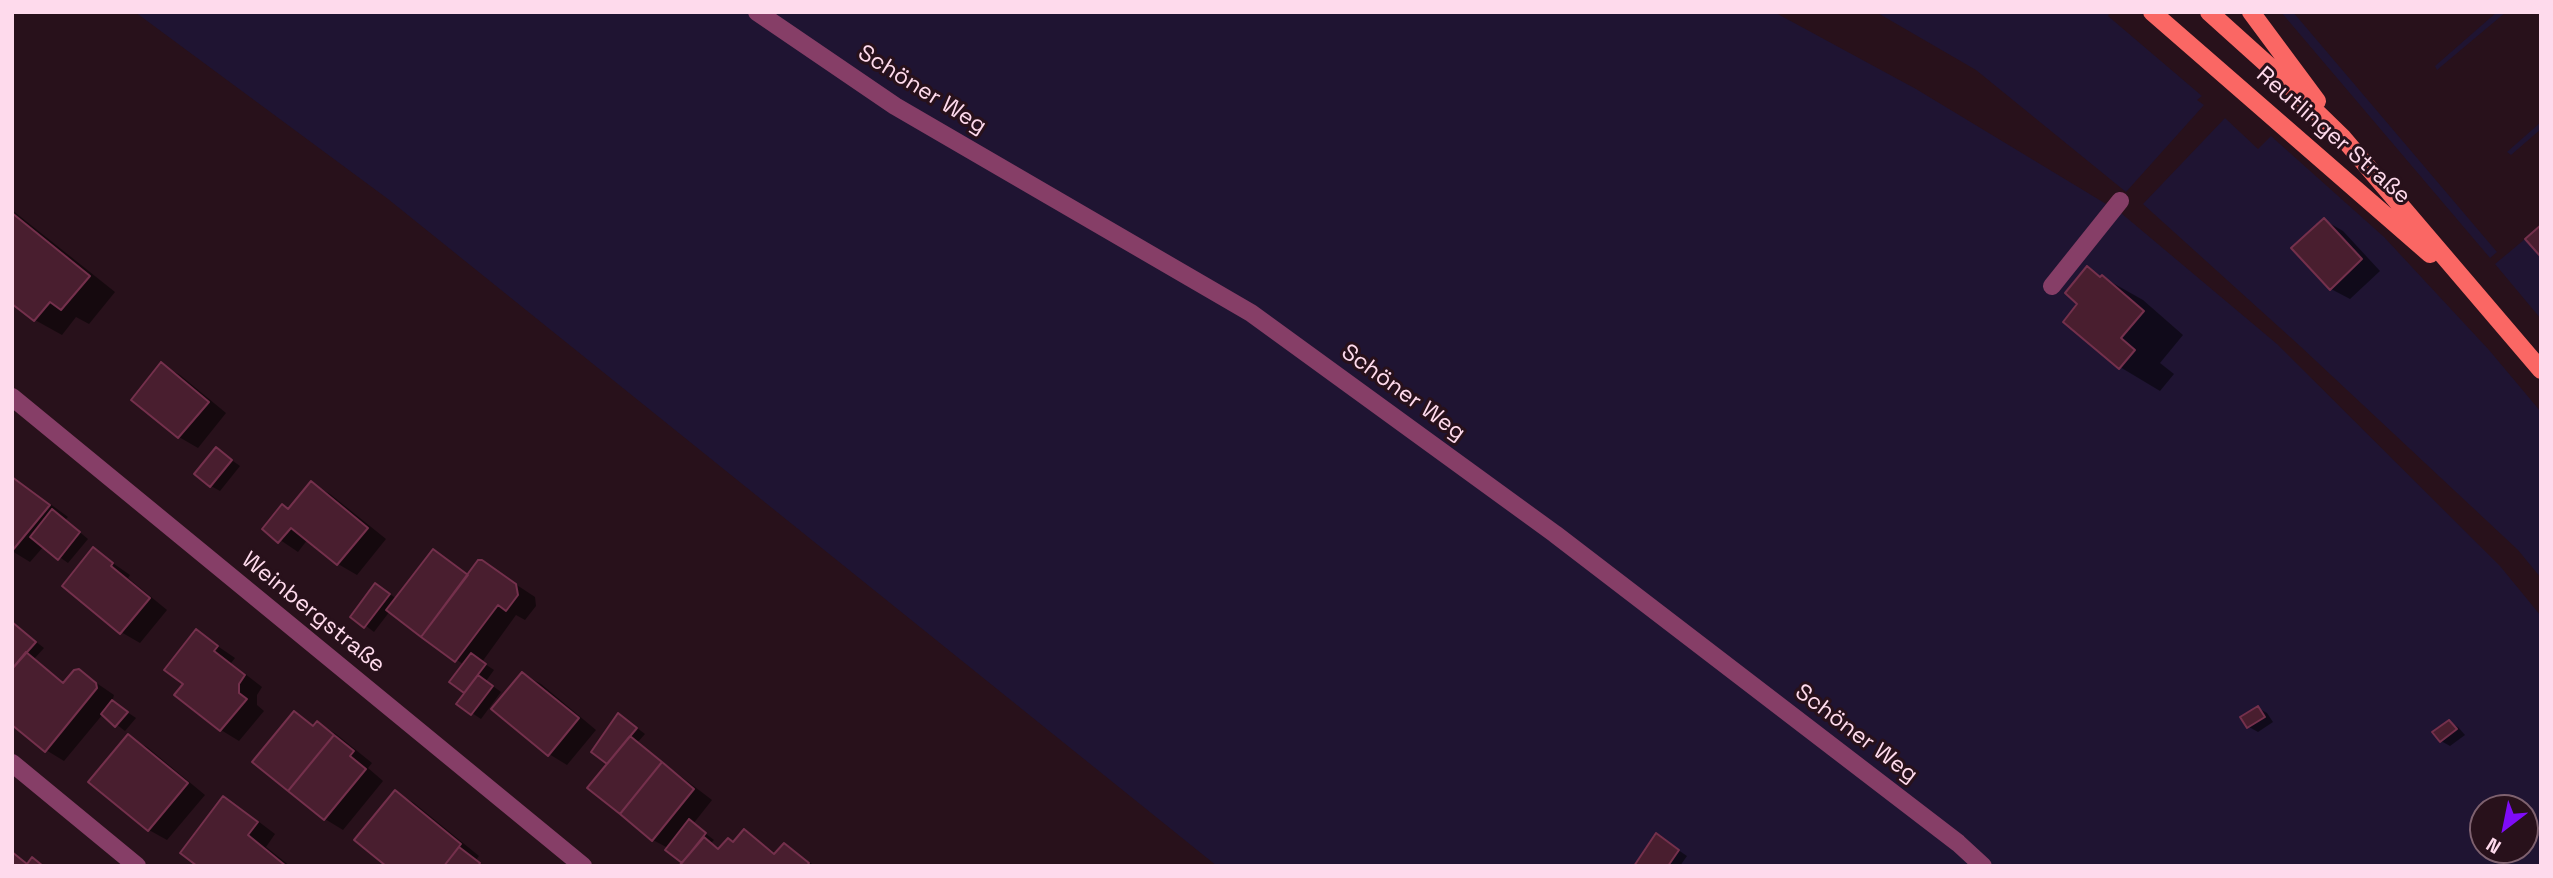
<!DOCTYPE html>
<meta charset="utf-8">
<style>
body{margin:0}
#map{position:relative;width:2553px;height:878px;overflow:hidden;background:#28111b;font-family:"Space Grotesk",sans-serif}
canvas{display:block}
.frame{position:absolute;inset:0;border:14px solid #fedaec;pointer-events:none}
.north{position:absolute;left:2469px;top:794px;width:70px;height:70px;box-sizing:border-box;background:#28111b;border:2px solid #7e616f;border-radius:50%;rotate:212deg;font-size:19px;font-weight:700;line-height:28px;text-align:center;color:#fedaec}
.north::after{content:'';display:block;margin:auto;width:24px;height:32px;background:#7f0cf8;clip-path:polygon(50% 0,100% 100%,50% 72%,0 100%)}
</style>
<div id="map">
<canvas width="2553" height="878"></canvas>
<div class="frame"></div>
<div class="north">N</div>
</div>
<script>
const c = document.querySelector('canvas').getContext('2d');
c.lineJoin = 'round';
function fillPath(path, color) {
  c.fillStyle = color;
  c.fill(path, 'evenodd');
}
function toPath(rows) {
  const path = new Path2D();
  for (const r of rows) {
    path.moveTo(r[0], r[1]);
    for (let i = 2; i < r.length; i += 2) path.lineTo(r[i], r[i + 1]);
  }
  return path;
}
function strokePath(path, color, width, dash) {
  c.strokeStyle = color;
  c.lineWidth = width;
  c.lineCap = dash ? 'butt' : 'round';
  c.setLineDash(dash || []);
  c.stroke(path);
}
function write(font, color, halo, rows, align = 'center') {
  c.font = font + ' "Space Grotesk",sans-serif';
  c.lineWidth = 6;
  c.setLineDash([]);
  c.textBaseline = 'middle';
  c.strokeStyle = halo;
  c.fillStyle = color;
  for (const [text, x, y, turn = 0] of rows) {
    c.save();
    c.translate(x, y);
    c.rotate((+turn || 0) * Math.PI / 180);
    c.textAlign = isNaN(turn) ? turn : align;
    if (halo) c.strokeText(text, 0, 0);
    c.fillText(text, 0, 0);
    c.restore();
  }
}
const green = toPath([
 [135,12,1774,12,1916,89,2121,213,2277,344,2500,566,2541,616,2541,866,1217,866,388,199],
 [2483,808,2525,808,2525,850,2483,850],
 [1876,12,2110,12,2108,16,2202,96,2197,100,2204,105,2126,192,1976,70],
 [2281,12,2293,12,2497,252,2490,258],
 [2497,12,2506,12,2437,70,2435,66],
 [2225,118,2258,149,2271,136,2384,237,2489,350,2541,412,2541,578,2518,550,2300,346,2143,204],
 [2541,122,2541,129,2511,155,2507,152],
 [2525,239,2541,257,2541,319,2495,264]
]);
const shadow = toPath([
 [12,210,115,292,89,324,76,317,62,335,35,320,12,301],
 [2324,220,2343,231,2380,271,2350,299,2331,289],
 [2088,269,2143,300,2183,335,2160,363,2174,374,2160,391,2120,367,2080,304],
 [162,365,180,375,226,413,198,448,179,437,133,400],
 [216,449,240,466,220,491,211,486],
 [12,476,68,517,65,520,88,539,68,563,44,546,30,562,12,551],
 [311,483,330,494,386,539,357,575,338,564,308,539,298,552,264,529,289,510],
 [94,550,130,575,128,578,167,610,140,643,121,632],
 [433,551,469,575,482,562,535,597,536,606,525,620,516,615,482,662,494,670,486,681,501,692,481,719,472,713,467,693,452,682,464,665,390,611,374,632,353,616,385,591,397,599],
 [12,623,44,648,34,659,65,683,79,671,114,695,112,702,136,718,125,731,103,714,64,761,46,750],
 [197,632,235,658,231,663,262,687,257,695,257,705,264,711,239,741,221,730,185,683],
 [523,674,541,684,596,730,567,765,549,754],
 [2258,708,2267,713,2273,722,2258,732,2249,727,2242,717],
 [294,713,315,726,318,723,336,734,372,763,368,768,383,781,343,830,325,819,254,761],
 [628,721,645,734,637,743,712,800,693,824,714,840,711,843,721,849,734,844,744,831,777,854,784,845,815,866,681,866,684,862,668,848,653,840,610,764],
 [2449,722,2458,727,2465,735,2450,746,2441,741],
 [128,737,147,747,205,795,167,840,149,830],
 [395,792,414,803,479,856,476,860,483,866,388,866],
 [224,798,242,809,275,834,266,847,290,866,200,866],
 [1665,841,1687,856,1680,866,1636,866]
]);
const building = toPath([
 [12,213,90,276,61,310,50,302,34,321,12,304,12,213],
 [2324,218,2362,259,2330,290,2291,248,2324,218],
 [2541,225,2540,255,2541,257,2525,239,2541,225],
 [2087,266,2100,277,2102,275,2144,311,2121,338,2135,350,2119,369,2063,322,2077,304,2065,293,2087,266],
 [161,362,209,402,178,438,131,400,161,362],
 [216,447,232,460,210,487,194,474,216,447],
 [12,477,50,505,12,551,12,477],
 [311,481,368,528,337,565,291,528,278,543,262,529,282,504,288,509,311,481],
 [52,509,80,532,58,560,30,537,52,509],
 [93,547,113,563,111,566,150,598,120,634,62,586,93,547],
 [433,549,468,575,421,637,386,610,433,549],
 [478,560,482,560,516,584,518,595,506,611,498,605,455,662,421,637,478,560],
 [375,583,390,594,364,628,350,617,375,583],
 [12,622,36,642,12,669,12,622],
 [196,629,218,646,214,651,245,675,239,684,239,693,247,699,220,731,174,695,183,684,164,670,196,629],
 [26,652,63,683,74,670,79,669,96,683,97,688,45,752,12,725,12,669,26,652],
 [471,653,486,664,464,693,449,682,471,653],
 [522,672,579,718,548,756,491,709,522,672],
 [478,675,493,686,471,715,456,704,478,675],
 [112,700,128,712,115,727,101,714,112,700],
 [2258,706,2265,717,2247,728,2240,717,2258,706],
 [294,711,313,726,317,721,334,735,288,791,252,762,294,711],
 [618,713,637,728,607,764,591,752,618,713],
 [2449,720,2457,729,2440,742,2432,732,2449,720],
 [128,734,188,783,148,831,88,782,128,734],
 [334,735,354,751,350,756,366,769,324,820,288,791,334,735],
 [630,736,662,762,620,814,587,788,630,736],
 [662,762,694,789,652,841,620,814,662,762],
 [395,790,461,844,444,866,386,866,354,840,395,790],
 [223,796,258,822,248,835,286,866,197,866,180,853,223,796],
 [689,819,706,833,682,863,665,850,689,819],
 [744,829,774,854,784,843,809,863,807,866,679,866,704,837,718,849,728,838,733,842,744,829],
 [1656,833,1679,850,1668,866,1634,866,1656,833],
 [459,847,480,863,478,866,444,866,459,847],
 [12,852,27,864,32,857,43,866,12,866,12,852]
]);
const minor = toPath([
 [757,12,895,106,1251,313,1555,534,1958,843,1983,866],
 [2052,286,2120,201],
 [12,397,583,866],
 [12,763,137,866]
]);
const major = toPath([
 [2152,12,2430,254],
 [2209,12,2269,66,2343,138,2541,370],
 [2251,12,2317,101]
]);
const streetNames = [
 ["Schöner Weg",922,90,32],
 ["Reutlinger Straße",2333,136,41],
 ["Schöner Weg",1403,393,36],
 ["Weinbergstraße",313,613,39],
 ["Schöner Weg",1856,734,37]
];
fillPath(green, '#1f1432');
fillPath(shadow, '#0007');
fillPath(building, '#491e2f');
strokePath(building, '#74304c', 2);
strokePath(minor, '#863e67', 18);
strokePath(major, '#fa6764', 18);
write('23px', '#fedaec', '#28111b', streetNames);
</script>
